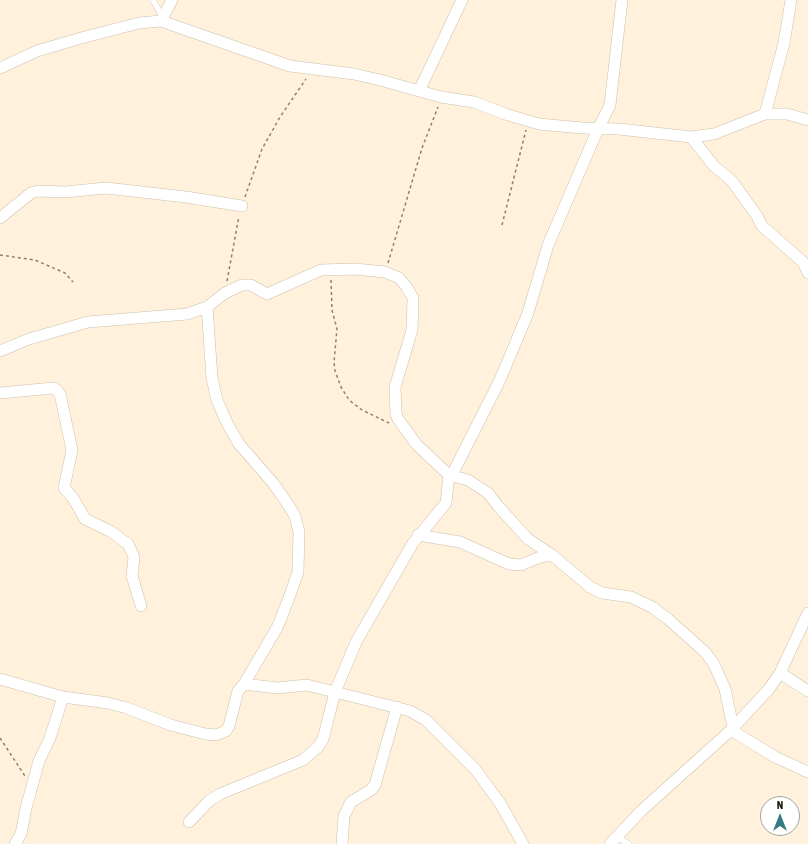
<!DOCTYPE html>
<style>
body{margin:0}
#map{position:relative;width:808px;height:844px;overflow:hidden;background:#fff1db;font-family:"Asap Condensed",sans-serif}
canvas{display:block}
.north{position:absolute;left:760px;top:796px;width:40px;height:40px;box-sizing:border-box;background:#fff;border:1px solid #a4a39f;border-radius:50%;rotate:0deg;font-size:11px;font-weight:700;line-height:16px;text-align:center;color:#1c1810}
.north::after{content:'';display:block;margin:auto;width:14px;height:18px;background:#347c83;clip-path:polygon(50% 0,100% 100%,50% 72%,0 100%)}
</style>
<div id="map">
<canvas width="808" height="844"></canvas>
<div class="north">N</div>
</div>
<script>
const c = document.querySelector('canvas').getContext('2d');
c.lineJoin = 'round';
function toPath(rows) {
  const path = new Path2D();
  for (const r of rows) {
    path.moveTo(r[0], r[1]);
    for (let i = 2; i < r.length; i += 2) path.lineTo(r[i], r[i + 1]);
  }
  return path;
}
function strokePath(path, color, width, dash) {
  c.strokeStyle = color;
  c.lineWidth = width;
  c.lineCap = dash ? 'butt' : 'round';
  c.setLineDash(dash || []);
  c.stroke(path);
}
const path = toPath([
 [245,197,262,149,280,117,306,79],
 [502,225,526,130],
 [0,255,35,260,65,273,73,282],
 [388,263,422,148,438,107],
 [331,280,332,310,337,329,334,362,335,371,341,387,349,400,362,410,389,423],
 [227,281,239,216],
 [0,738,25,776]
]);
const service = toPath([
 [153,0,163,18],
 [616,836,629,844]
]);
const minor = toPath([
 [161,21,172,0],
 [0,68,37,51,81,38,139,23,161,21,290,66,354,74,380,80,441,97,474,102,505,114,539,124,582,128,619,129,691,137,714,134,765,114,787,114,808,120],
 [419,91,462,0],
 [765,114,784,43,791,0],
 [691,137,714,166,732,181,757,216,762,226,803,262,808,273],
 [0,218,31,193,38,191,65,192,106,188,186,197,242,206],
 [207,307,212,378,217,400,227,423,239,444,273,483,287,503,295,516,299,532,298,572,290,595,278,626,244,684],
 [0,351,29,339,88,322,187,314,207,307,225,293,242,285,251,285,267,294,321,270,355,269,385,272,399,278,406,286,413,298,412,330,395,387,396,414,398,419,417,445,449,475,453,473,460,459,500,380,528,313,548,245,598,129,610,105,622,0],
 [0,393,53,388,57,390,60,394,72,450,64,488,73,498,85,519,110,531,128,544,134,557,132,576,141,606],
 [418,535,460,542,509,564,521,565,540,557,552,555],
 [780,673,808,691],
 [0,679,63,697,108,703,127,708,171,725,205,734,216,735,226,731,229,726,238,691,244,684,277,688,307,685,410,711,426,720,475,769,500,803,523,844],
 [731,730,775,757,808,772],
 [189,822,209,801,220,794,303,760,318,747,323,739,335,692,356,642,413,543,446,503,449,475,468,480,488,493,498,506,528,539,552,555,590,587,602,593,631,597,652,607,668,619,705,652,714,664,725,689,733,727],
 [15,844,21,834,26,808,39,761,50,738,63,697],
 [342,844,344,816,351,802,371,790,375,785,397,707],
 [610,844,641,811,731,730,769,689,780,673,808,613]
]);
strokePath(service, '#ccc0aa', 6);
strokePath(minor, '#ccc0aa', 12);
strokePath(path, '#8b8273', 1.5, [3, 3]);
strokePath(service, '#fff', 5.5);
strokePath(minor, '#fff', 11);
</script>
